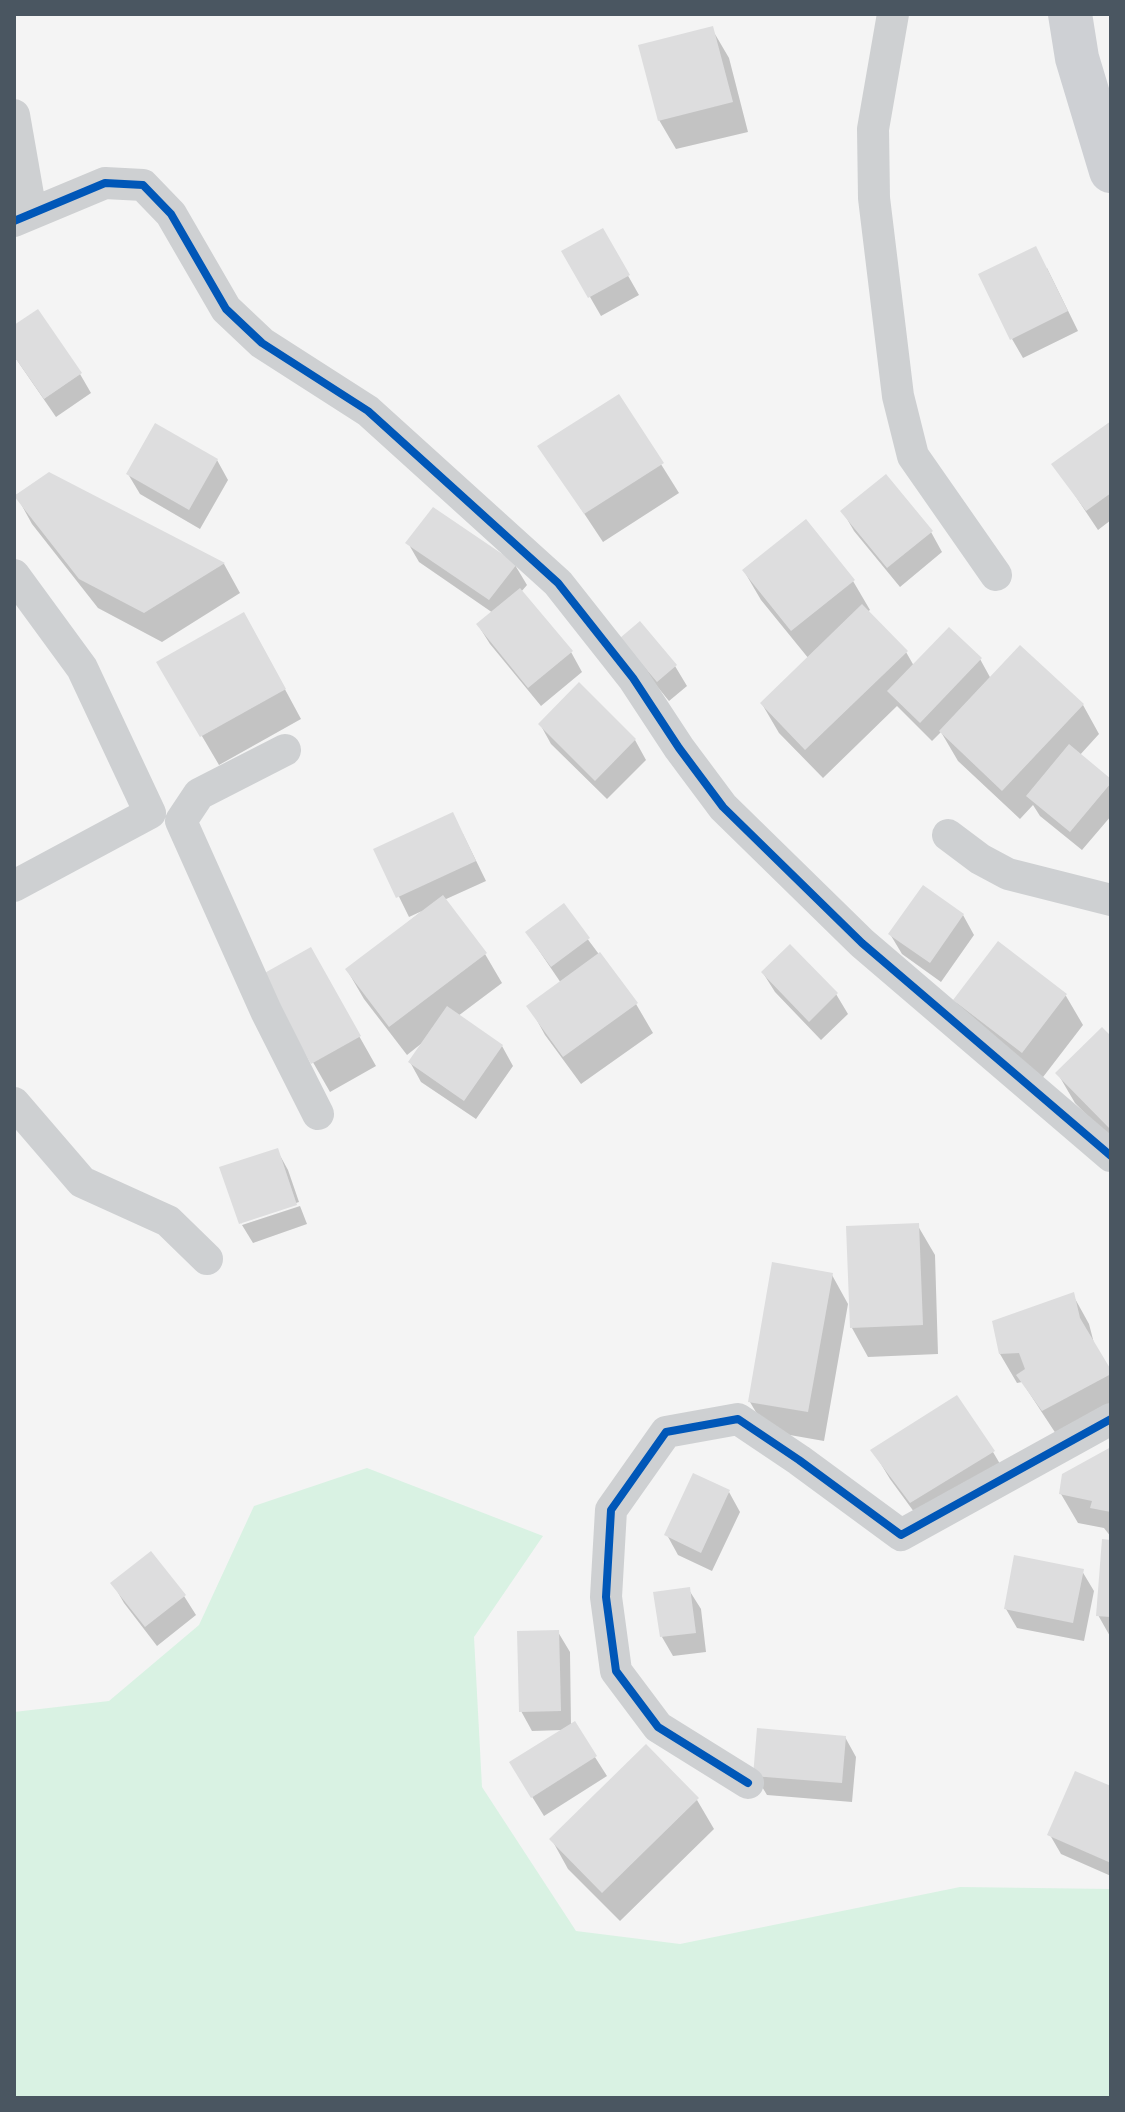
<!DOCTYPE html>
<style>
body{margin:0}
#map{position:relative;width:1125px;height:2112px;overflow:hidden;background:#f4f4f4;font-family:"Source Sans 3",sans-serif}
canvas{display:block}
.frame{position:absolute;inset:0;border:16px solid #4a5661;pointer-events:none}
</style>
<div id="map">
<canvas width="1125" height="2112"></canvas>
<div class="frame"></div>
</div>
<script>
const c = document.querySelector('canvas').getContext('2d');
c.lineJoin = 'round';
function fillPath(path, color) {
  c.fillStyle = color;
  c.fill(path, 'evenodd');
}
function toPath(rows) {
  const path = new Path2D();
  for (const r of rows) {
    path.moveTo(r[0], r[1]);
    for (let i = 2; i < r.length; i += 2) path.lineTo(r[i], r[i + 1]);
  }
  return path;
}
function strokePath(path, color, width, dash) {
  c.strokeStyle = color;
  c.lineWidth = width;
  c.lineCap = dash ? 'butt' : 'round';
  c.setLineDash(dash || []);
  c.stroke(path);
}
const green = toPath([
 [367,1468,543,1536,474,1637,482,1787,576,1931,680,1944,960,1887,1111,1889,1111,2098,14,2098,14,1712,109,1701,199,1625,254,1506]
]);
const shadow = toPath([
 [712,29,729,58,748,132,676,149,659,120],
 [602,230,639,295,601,316,564,252],
 [1047,268,1078,331,1023,358,1012,339],
 [14,327,80,374,91,393,56,417,14,356],
 [619,397,679,493,603,542,540,447],
 [1111,424,1111,520,1098,530,1054,464],
 [217,460,228,480,200,529,140,494,128,474],
 [49,474,224,564,240,593,162,642,98,608,32,524,16,495],
 [843,512,931,532,942,552,900,587,854,531],
 [408,543,515,565,527,585,521,592,571,652,582,672,541,706,490,644,478,625,493,613,419,562],
 [744,571,853,581,870,610,867,612,906,652,914,666,980,659,991,679,1083,705,1099,734,1079,756,1111,782,1111,816,1082,850,1040,816,1033,805,1020,819,958,761,941,732,932,741,897,706,823,778,779,733,762,704,809,659,761,600],
 [260,643,301,719,219,765,159,663],
 [634,658,675,666,687,686,669,701],
 [540,724,635,740,646,760,607,799,551,744],
 [463,834,486,881,444,900,485,954,502,983,458,1016,502,1046,513,1066,476,1119,421,1082,410,1062,422,1043,407,1055,364,999,347,970,422,911,409,917,376,850],
 [563,906,636,1004,653,1033,581,1084,545,1035,529,1006,561,983,527,933],
 [963,915,974,935,941,982,902,954,890,934],
 [998,944,1066,996,1083,1025,1040,1081,972,1029,955,1000],
 [310,949,376,1066,330,1092,263,975],
 [763,973,836,994,848,1014,821,1040,775,992],
 [1111,1039,1111,1140,1075,1103,1058,1074],
 [277,1150,288,1170,299,1202,242,1221,242,1224,222,1168],
 [300,1206,307,1224,253,1243,242,1225],
 [918,1226,935,1255,938,1354,868,1357,852,1328],
 [832,1275,848,1304,824,1441,767,1431,750,1402],
 [1073,1295,1089,1324,1095,1347,1111,1373,1111,1412,1060,1440,1022,1382,1017,1383,1000,1354],
 [1111,1449,1111,1537,1104,1528,1078,1523,1061,1494],
 [873,1451,993,1452,1010,1481,928,1531,890,1479],
 [729,1492,740,1512,712,1571,678,1555,667,1535],
 [1111,1542,1111,1638,1098,1615],
 [1082,1571,1094,1591,1084,1641,1017,1628,1006,1609],
 [113,1584,184,1596,196,1615,157,1646,124,1603],
 [689,1590,701,1609,706,1652,673,1656,662,1637],
 [558,1632,570,1652,571,1726,574,1724,607,1776,544,1816,523,1782,564,1730,532,1731,521,1711],
 [845,1737,856,1757,852,1802,767,1795,755,1775],
 [1111,1789,1111,1876,1061,1854,1050,1835],
 [697,1800,714,1829,620,1921,568,1869,552,1840]
]);
const building = toPath([
 [713,26,733,102,658,121,638,45],
 [603,228,630,275,588,298,561,251],
 [1036,246,1068,311,1010,340,978,274],
 [38,309,82,373,44,399,14,356,14,325],
 [619,394,664,463,584,514,537,446],
 [1111,421,1111,493,1086,511,1051,464],
 [155,423,218,459,189,510,126,474],
 [49,472,225,563,144,613,79,579,14,496],
 [886,474,933,531,887,568,840,511],
 [433,507,517,564,489,600,405,543],
 [806,519,855,580,791,631,742,570],
 [520,588,573,651,528,688,476,624],
 [862,604,908,651,805,750,760,703],
 [244,612,286,689,200,737,156,662],
 [640,621,677,665,657,682,620,638],
 [949,627,982,658,920,723,887,691],
 [1020,645,1084,704,1002,791,939,731],
 [579,682,636,739,595,781,538,724],
 [1069,744,1111,779,1111,783,1070,832,1026,796],
 [453,812,476,861,396,898,373,849],
 [923,885,964,914,930,963,888,934],
 [443,895,487,953,389,1027,345,969],
 [564,903,590,938,551,967,525,932],
 [998,941,1067,994,1022,1053,953,1000],
 [790,944,838,993,809,1022,761,972],
 [311,947,361,1036,311,1064,261,975],
 [600,952,638,1003,563,1057,526,1006],
 [447,1006,503,1045,464,1101,408,1062],
 [1102,1027,1111,1036,1111,1130,1055,1073],
 [278,1148,297,1205,239,1224,219,1167],
 [919,1223,923,1325,850,1328,846,1226],
 [772,1262,833,1273,808,1412,748,1402],
 [1074,1292,1080,1318,1111,1370,1111,1374,1042,1411,1016,1375,1025,1369,1019,1353,999,1354,992,1321],
 [957,1395,995,1451,910,1503,870,1450],
 [1111,1447,1111,1512,1090,1508,1092,1501,1059,1494,1062,1474],
 [693,1473,730,1490,701,1553,664,1535],
 [1102,1539,1111,1540,1111,1617,1096,1616],
 [151,1551,186,1595,145,1627,110,1583],
 [1014,1555,1084,1569,1073,1623,1004,1609],
 [690,1587,696,1633,660,1637,653,1592],
 [559,1630,561,1711,519,1712,517,1631],
 [575,1721,597,1756,531,1798,509,1762],
 [757,1728,846,1736,842,1783,753,1776],
 [646,1744,699,1798,602,1893,549,1839],
 [1075,1771,1111,1786,1111,1863,1047,1835]
]);
const street = toPath([
 [893,14,873,129,874,198,898,396,913,456,996,575],
 [14,115,31,212],
 [14,221,105,183,143,185,171,214,226,309,262,343,368,411,558,583,633,678,679,748,723,807,862,943,1111,1156],
 [14,575,82,668,150,813,14,886],
 [285,750,199,794,181,821,266,1011,318,1114],
 [948,835,980,859,1008,874,1111,900],
 [14,1103,82,1182,168,1221,207,1259],
 [748,1783,658,1727,616,1671,606,1597,611,1510,666,1432,738,1419,799,1460,901,1535,1111,1419]
]);
const secondary = toPath([
 [1070,14,1077,58,1111,171]
]);
const cycleway = toPath([
 [14,221,105,183,143,185,171,214,226,309,262,343,368,411,558,583,633,678,679,748,723,807,862,943,1111,1156],
 [748,1783,658,1727,616,1671,606,1597,611,1510,666,1432,738,1419,799,1460,901,1535,1111,1419]
]);
fillPath(green, '#d9f2e3');
fillPath(shadow, '#0003');
fillPath(building, '#ddddde');
strokePath(street, '#ced0d2', 32);
strokePath(secondary, '#ced0d4', 44);
strokePath(cycleway, '#0057b8', 8);
</script>
